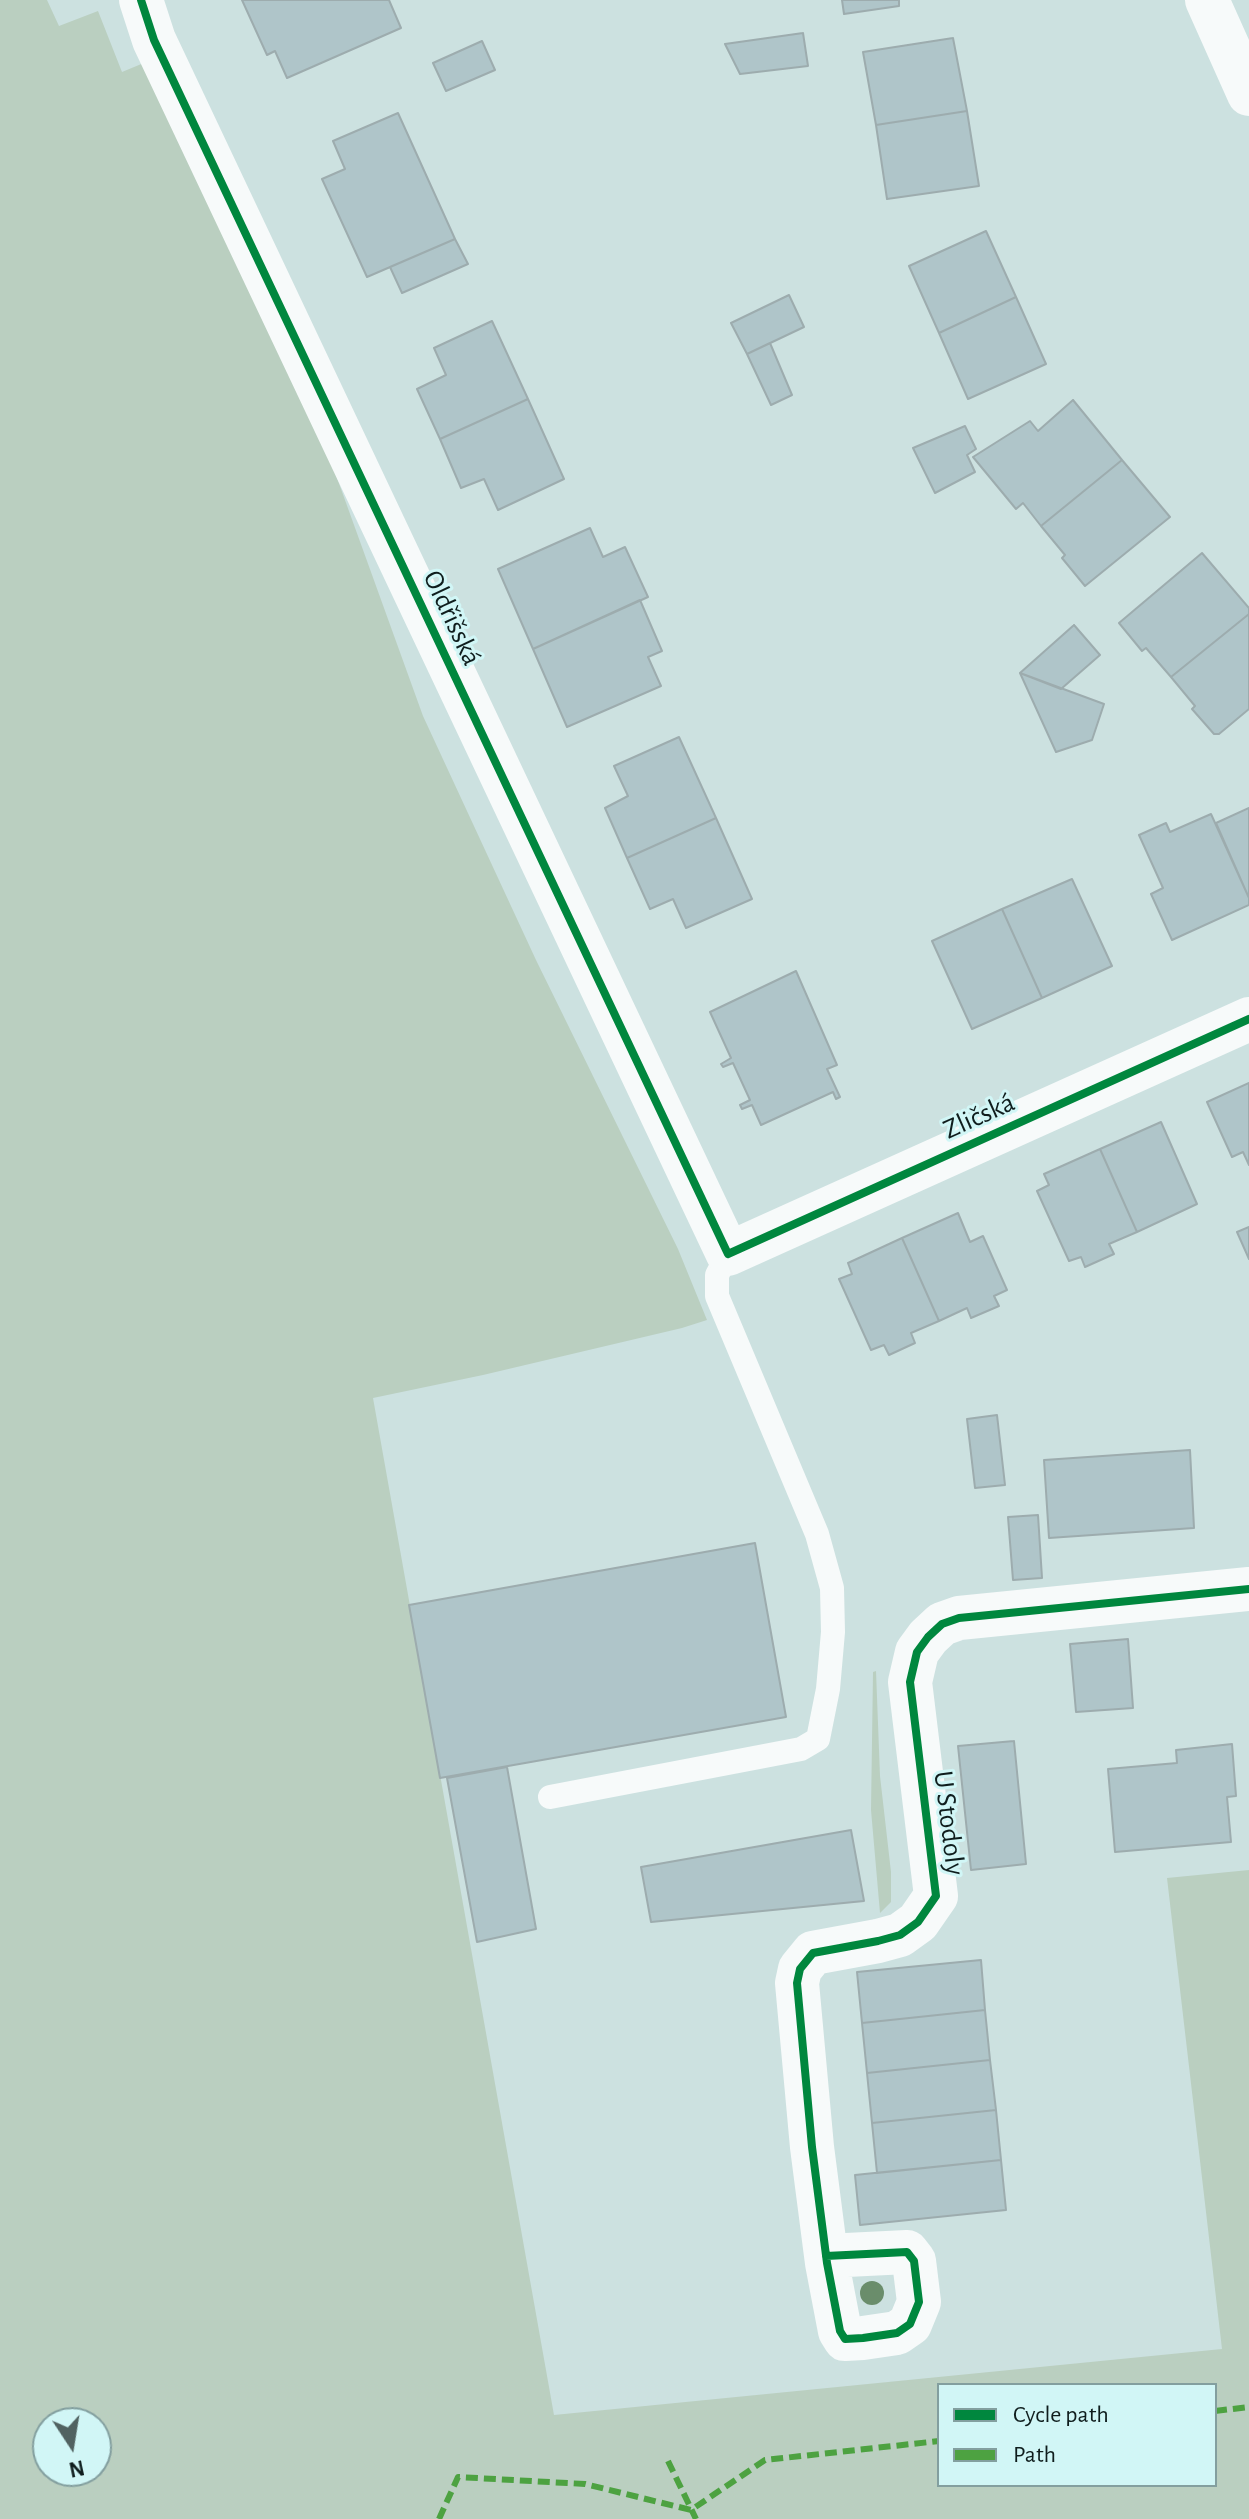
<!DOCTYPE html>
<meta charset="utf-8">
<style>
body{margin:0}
#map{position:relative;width:1249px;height:2519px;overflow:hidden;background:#cce1e0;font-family:"Alegreya Sans",sans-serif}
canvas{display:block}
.legend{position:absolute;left:937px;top:2383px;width:280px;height:104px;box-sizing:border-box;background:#d1f6f6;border:2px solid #839f9f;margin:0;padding:10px 14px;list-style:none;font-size:24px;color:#0f1d1d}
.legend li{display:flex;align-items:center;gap:16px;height:40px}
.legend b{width:40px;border:2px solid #839f9f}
.north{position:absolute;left:32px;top:2407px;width:80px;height:80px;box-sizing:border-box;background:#d1f6f6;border:2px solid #839f9f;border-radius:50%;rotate:168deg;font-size:22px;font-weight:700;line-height:32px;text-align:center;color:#0f1d1d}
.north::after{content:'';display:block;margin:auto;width:28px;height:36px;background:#516261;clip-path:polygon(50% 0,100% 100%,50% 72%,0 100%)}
</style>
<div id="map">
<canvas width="1249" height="2519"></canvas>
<ul class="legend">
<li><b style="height:10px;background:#00873e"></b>Cycle path</li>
<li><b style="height:10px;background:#4da241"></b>Path</li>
</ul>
<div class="north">N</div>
</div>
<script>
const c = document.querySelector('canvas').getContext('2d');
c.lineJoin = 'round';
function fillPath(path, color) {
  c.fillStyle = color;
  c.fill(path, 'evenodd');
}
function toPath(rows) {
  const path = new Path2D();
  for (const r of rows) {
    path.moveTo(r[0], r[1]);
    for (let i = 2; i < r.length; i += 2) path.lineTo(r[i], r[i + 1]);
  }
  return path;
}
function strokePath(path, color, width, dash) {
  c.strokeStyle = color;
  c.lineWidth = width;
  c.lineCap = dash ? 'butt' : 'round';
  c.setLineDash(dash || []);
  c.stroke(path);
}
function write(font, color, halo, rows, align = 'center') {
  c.font = font + ' "Alegreya Sans",sans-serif';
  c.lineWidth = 6;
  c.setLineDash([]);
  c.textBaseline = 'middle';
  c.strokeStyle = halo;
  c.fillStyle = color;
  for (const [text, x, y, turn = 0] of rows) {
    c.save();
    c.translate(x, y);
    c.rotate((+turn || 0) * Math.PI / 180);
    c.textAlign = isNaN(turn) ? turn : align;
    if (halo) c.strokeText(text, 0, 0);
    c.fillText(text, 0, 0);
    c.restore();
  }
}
const green = toPath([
 [0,0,47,0,59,26,98,11,122,72,151,60,315,417,423,716,536,960,678,1249,707,1320,682,1328,483,1375,373,1398,554,2415,1222,2349,1167,1878,1249,1870,1249,2519,0,2519],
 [939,2385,1215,2385,1215,2485,939,2485],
 [48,2423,96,2423,96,2471,48,2471],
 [876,1671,880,1776,891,1872,891,1902,880,1913,871,1810,873,1672]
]);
const building = toPath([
 [242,0,389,0,401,28,287,78,275,51,267,55,242,0],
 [842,0,899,0,899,6,844,14,842,0],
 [803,33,808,66,740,74,725,44,803,33],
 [953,38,967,111,876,125,863,52,953,38],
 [482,41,495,70,446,91,433,63,482,41],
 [967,111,979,186,887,199,876,125,967,111],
 [398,113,455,239,367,277,322,179,345,169,333,141,398,113],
 [986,231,1016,297,939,333,909,266,986,231],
 [455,239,468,264,402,293,390,267,455,239],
 [789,295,804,327,747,354,731,323,789,295],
 [1016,297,1046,364,968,399,939,333,1016,297],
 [492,321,528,399,440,439,417,389,446,375,434,348,492,321],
 [770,343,792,395,771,405,747,354,770,343],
 [528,399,564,479,498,510,484,479,461,488,440,439,528,399],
 [1073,400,1122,460,1041,526,1023,503,1016,509,973,457,1030,421,1038,431,1073,400],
 [965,426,976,449,967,455,975,472,935,493,913,448,965,426],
 [1122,460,1170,517,1085,586,1062,558,1065,555,1041,526,1122,460],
 [590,528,603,557,625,547,648,597,533,649,498,569,590,528],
 [1202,553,1249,608,1249,614,1171,677,1146,648,1142,651,1119,623,1202,553],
 [640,600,662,651,648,657,661,686,567,727,533,649,640,600],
 [1249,614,1249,709,1219,734,1214,734,1192,709,1195,706,1171,677,1249,614],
 [1074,625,1100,655,1061,689,1020,673,1074,625],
 [1020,673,1104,704,1092,740,1056,752,1020,673],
 [679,737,716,818,627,858,605,808,628,796,614,766,679,737],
 [1249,808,1249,898,1216,823,1249,808],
 [1211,814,1249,898,1249,905,1172,940,1151,894,1163,888,1139,835,1166,823,1170,832,1211,814],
 [716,818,752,899,686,928,673,899,650,909,627,858,716,818],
 [1072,879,1112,966,1042,998,1002,909,1072,879],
 [1002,909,1042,998,972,1029,932,941,1002,909],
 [796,971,837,1065,827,1069,840,1097,836,1099,833,1092,761,1125,752,1105,742,1109,740,1105,750,1100,733,1063,723,1067,721,1064,731,1058,710,1012,796,971],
 [1249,1083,1249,1165,1243,1152,1232,1157,1207,1102,1249,1083],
 [1161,1122,1197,1204,1137,1232,1100,1149,1161,1122],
 [1100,1149,1137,1232,1109,1244,1114,1254,1085,1267,1081,1257,1069,1261,1037,1191,1049,1185,1044,1174,1100,1149],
 [958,1213,970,1242,983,1236,1007,1290,994,1296,999,1306,971,1318,967,1308,939,1321,902,1238,958,1213],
 [1249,1227,1249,1259,1237,1232,1249,1227],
 [902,1238,939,1321,911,1333,915,1343,889,1355,884,1345,871,1350,839,1279,852,1274,848,1263,902,1238],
 [997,1415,1005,1485,975,1488,967,1419,997,1415],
 [1190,1450,1194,1528,1049,1538,1044,1460,1190,1450],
 [1038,1515,1042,1578,1013,1580,1008,1517,1038,1515],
 [755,1543,786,1717,440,1778,409,1605,755,1543],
 [1128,1639,1133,1708,1076,1712,1070,1644,1128,1639],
 [1014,1741,1026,1864,971,1870,958,1746,1014,1741],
 [1232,1744,1236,1796,1227,1797,1231,1842,1115,1852,1108,1769,1177,1763,1176,1750,1232,1744],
 [507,1767,536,1929,477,1942,447,1778,507,1767],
 [851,1830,864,1901,651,1922,641,1867,851,1830],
 [981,1960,985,2010,862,2023,857,1972,981,1960],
 [985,2010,990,2060,867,2073,862,2023,985,2010],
 [990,2060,996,2110,872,2123,867,2073,990,2060],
 [996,2110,1001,2160,877,2173,872,2123,996,2110],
 [1001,2160,1006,2210,860,2225,855,2175,1001,2160]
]);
const service = toPath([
 [550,1797,801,1749,818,1739,828,1689,833,1632,832,1588,817,1534,717,1296,717,1275,728,1254]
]);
const minor = toPath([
 [141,0,154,40,728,1254,1249,1019],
 [826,2256,907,2252,914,2261,919,2302,910,2324,897,2333,863,2338,845,2339,840,2331,827,2263,812,2147,797,1983,800,1969,813,1953,878,1941,900,1935,918,1922,936,1896,910,1682,917,1652,928,1637,942,1624,959,1618,1249,1589]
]);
const tertiary = toPath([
 [1207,0,1249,94]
]);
const quiet = toPath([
 [1215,2411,1249,2407],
 [668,2461,696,2519],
 [439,2519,458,2477,585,2484,691,2510,765,2460,939,2441]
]);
const cycleway = toPath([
 [141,0,154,40,728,1254,1249,1019],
 [826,2256,907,2252,914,2261,919,2302,910,2324,897,2333,863,2338,845,2339,840,2331,827,2263,812,2147,797,1983,800,1969,813,1953,878,1941,900,1935,918,1922,936,1896,910,1682,917,1652,928,1637,942,1624,959,1618,1249,1589]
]);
const trees = [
 [872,2293]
];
const streetNames = [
 ["Oldřišská",452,618,65],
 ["Zličská",979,1116,-24],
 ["U Stodoly",949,1823,83]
];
fillPath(green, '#bacfc0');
fillPath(building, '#afc5c9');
strokePath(building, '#9dacae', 2);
strokePath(service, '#f7fafa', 24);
strokePath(minor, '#f7fafa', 44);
strokePath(tertiary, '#f7fafa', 44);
strokePath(quiet, '#4da241', 6, [12, 6]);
strokePath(cycleway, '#00873e', 8);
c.fillStyle = '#6a8d6b';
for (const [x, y] of trees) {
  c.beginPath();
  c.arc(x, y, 12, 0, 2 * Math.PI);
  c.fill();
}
write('28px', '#0f1d1d', '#d1f6f6', streetNames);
</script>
